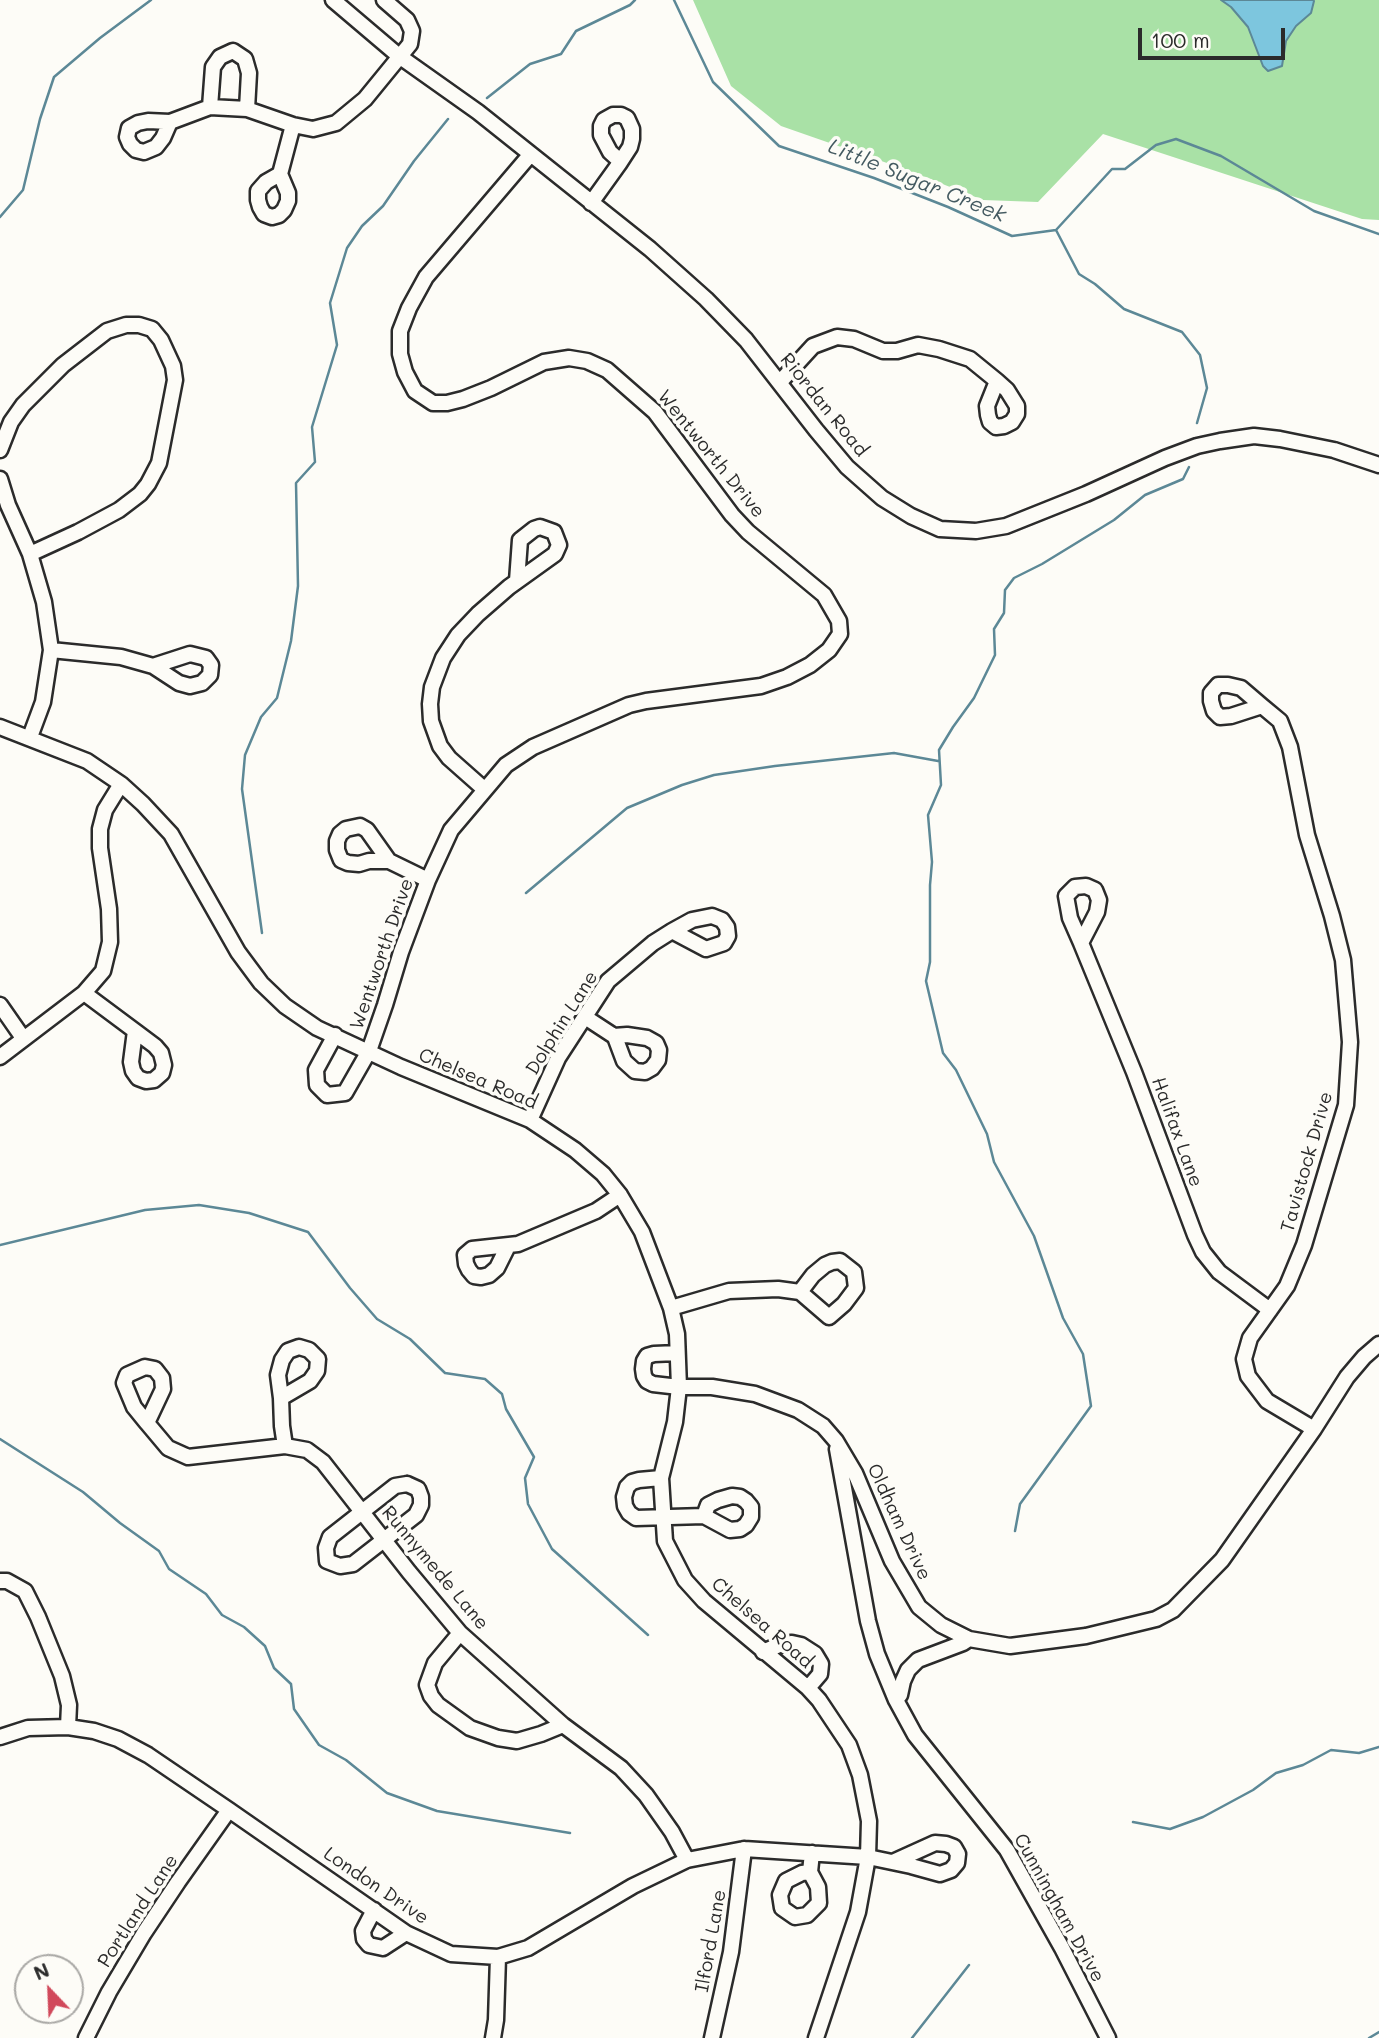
<!DOCTYPE html>
<style>
body{margin:0}
#map{position:relative;width:1379px;height:2038px;overflow:hidden;background:#fdfcf7;font-family:Mali,sans-serif}
canvas{display:block}
.north{position:absolute;left:14px;top:1954px;width:70px;height:70px;box-sizing:border-box;background:#fdfcf7;border:2px solid #a9a8a5;border-radius:50%;rotate:337deg;font-size:19px;font-weight:700;line-height:28px;text-align:center;color:#2b2b2b}
.north::after{content:'';display:block;margin:auto;width:24px;height:32px;background:#d1495b;clip-path:polygon(50% 0,100% 100%,50% 72%,0 100%)}
.scale{position:absolute;left:1138px;top:28px;width:147px;height:32px;box-sizing:border-box;border:4px solid #2b2b2b;border-top:0;padding-left:9px;font-size:21px;line-height:24px;white-space:nowrap;color:#2b2b2b;-webkit-text-stroke:5px #fdfcf7;paint-order:stroke}
</style>
<div id="map">
<canvas width="1379" height="2038"></canvas>
<div class="north">N</div>
<div class="scale">100 m</div>
</div>
<script>
const c = document.querySelector('canvas').getContext('2d');
c.lineJoin = 'round';
function fillPath(path, color) {
  c.fillStyle = color;
  c.fill(path, 'evenodd');
}
function toPath(rows) {
  const path = new Path2D();
  for (const r of rows) {
    path.moveTo(r[0], r[1]);
    for (let i = 2; i < r.length; i += 2) path.lineTo(r[i], r[i + 1]);
  }
  return path;
}
function strokePath(path, color, width, dash) {
  c.strokeStyle = color;
  c.lineWidth = width;
  c.lineCap = dash ? 'butt' : 'round';
  c.setLineDash(dash || []);
  c.stroke(path);
}
function write(font, color, halo, rows, align = 'center') {
  c.font = font + ' Mali,sans-serif';
  c.lineWidth = 7;
  c.setLineDash([]);
  c.textBaseline = 'middle';
  c.strokeStyle = halo;
  c.fillStyle = color;
  for (const [text, x, y, turn = 0] of rows) {
    c.save();
    c.translate(x, y);
    c.rotate((+turn || 0) * Math.PI / 180);
    c.textAlign = isNaN(turn) ? turn : align;
    if (halo) c.strokeText(text, 0, 0);
    c.fillText(text, 0, 0);
    c.restore();
  }
}
const green = toPath([
 [693,0,1379,0,1379,220,1362,219,1103,134,1038,202,983,200,907,170,781,126,731,86]
]);
const water = toPath([
 [1221,0,1313,0,1314,1,1311,13,1296,26,1286,41,1282,66,1268,71,1263,66,1248,27,1231,7,1221,0]
]);
const stream = toPath([
 [674,0,713,82,779,146,874,178,948,207,1012,236,1056,230,1112,169,1125,169,1156,145,1176,139,1221,156,1314,211,1379,234],
 [487,98,530,64,561,54,576,31,630,5,635,0],
 [0,217,23,190,40,119,54,77,100,38,151,0],
 [1056,230,1079,274,1095,284,1124,309,1182,332,1200,355,1207,388,1197,423],
 [526,893,627,808,682,785,714,775,775,766,894,753,938,761],
 [262,933,242,789,245,755,261,717,277,698,291,641,298,586,296,483,315,462,312,427,337,345,330,303,347,248,362,226,383,206,414,161,448,119],
 [0,1245,145,1210,199,1205,249,1213,308,1232,350,1288,377,1319,410,1339,445,1373,485,1379,502,1394,506,1409,534,1457,525,1478,528,1504,552,1549,648,1635],
 [0,1439,83,1492,120,1523,159,1551,169,1569,206,1594,222,1615,244,1627,265,1646,274,1668,291,1684,294,1709,319,1745,346,1760,387,1793,437,1811,570,1833],
 [1015,1531,1020,1504,1091,1406,1083,1354,1063,1318,1034,1236,994,1162,987,1134,956,1070,943,1053,926,981,930,962,930,885,932,862,928,815,941,785,939,750,953,727,974,698,995,655,994,629,1004,613,1005,590,1014,578,1042,564,1114,520,1145,495,1183,479,1189,467],
 [1133,1822,1170,1829,1203,1817,1253,1790,1276,1773,1303,1765,1331,1750,1359,1753,1379,1747],
 [912,2038,969,1965],
 [1369,2038,1379,2032]
]);
const minor = toPath([
 [333,0,399,56,478,112,650,249,706,299,746,340,816,430,847,467,882,498,911,516,940,529,976,531,1006,526,1086,494,1165,458,1197,446,1220,441,1254,436,1280,439,1334,450,1379,465],
 [210,107,213,67,220,57,233,51,245,59,249,73,247,109],
 [170,122,163,138,156,147,144,152,136,150,130,144,127,137,129,128,138,123,148,121,170,122,210,107,247,109,293,125,313,129,336,123,365,99,410,44,412,31,407,20,384,0],
 [280,174,288,193,288,201,284,210,279,215,272,217,264,214,260,207,258,200,258,191,266,182,280,174,293,125],
 [591,203,619,164,630,147,632,139,632,129,627,118,621,115,613,115,604,120,601,126,601,135,610,152,620,161],
 [780,382,813,346,837,337,854,339,883,351,897,351,918,345,939,349,970,359,997,381,987,406,988,415,990,422,996,427,1004,426,1012,422,1017,414,1017,406,1007,390,997,381],
 [0,450,11,422,23,405,63,365,107,331,126,325,139,325,152,329,161,340,173,366,175,380,159,463,148,484,140,494,119,510,78,532,30,554],
 [0,479,8,505,30,554,44,602,51,650,43,702,30,737],
 [51,650,121,657,153,666,179,683,190,686,202,683,210,675,211,665,206,658,190,654,153,666],
 [1262,706,1231,716,1220,717,1214,711,1211,701,1211,693,1218,685,1228,685,1241,688,1262,706,1280,721,1290,747,1307,835,1332,916,1343,960,1350,1042,1346,1105,1304,1245,1287,1286,1250,1338,1244,1359,1248,1376,1267,1401,1314,1429],
 [0,727,87,761,121,784,143,804,171,834,238,952,261,983,285,1006,317,1028,401,1067,530,1120,575,1150,603,1174,620,1195,642,1232,671,1308,677,1334,679,1387,675,1422,661,1478,665,1541,685,1580,704,1601,808,1688,819,1700,849,1745,860,1775,869,1821,868,1857,858,1912,816,2038],
 [484,789,449,758,440,746,431,721,430,704,432,687,443,658,458,635,478,614,509,587,555,554,559,545,554,532,540,527,534,529,520,540,517,581],
 [389,861,369,861,359,864,348,863,341,860,337,850,337,841,340,834,346,829,360,826,367,830,389,861,428,880],
 [1081,943,1070,918,1066,896,1075,887,1086,886,1095,890,1099,900,1097,912,1081,943,1134,1072,1195,1235,1203,1252,1219,1272,1270,1310],
 [84,993,135,1031,131,1062,133,1071,138,1078,146,1081,154,1080,162,1073,164,1065,161,1053,155,1046,135,1031],
 [0,1005,23,1038],
 [585,1017,614,1036,615,1037,624,1061,635,1071,645,1072,652,1068,658,1060,659,1050,656,1043,647,1038,627,1035,614,1036],
 [335,1035,316,1070,317,1085,327,1095,345,1093,369,1051,385,1005,401,952,428,880,451,830,506,765,533,747,629,705,646,701,761,686,787,677,810,665,829,650,840,634,839,621,824,595,748,532,732,515,655,412,607,370,587,361,569,358,544,362,491,388,463,399,447,403,433,403,415,391,405,372,400,354,400,331,409,308,426,277,530,155],
 [0,1057,84,993,103,971,110,942,109,909,100,848,100,829,105,810,121,784],
 [530,1120,558,1058,608,981,653,943,672,931,706,949,724,943,728,936,727,927,722,920,712,916,692,920,672,931],
 [508,1246,497,1268,489,1275,481,1277,474,1276,469,1270,466,1264,465,1255,472,1249,518,1244,596,1211,620,1195],
 [671,1308,729,1291,778,1289,800,1292,829,1317,844,1304,856,1288,854,1272,840,1261,832,1262,825,1265,813,1275,800,1292],
 [677,1353,654,1354,647,1356,644,1361,643,1369,644,1376,647,1381,653,1384,679,1387,712,1387,755,1394,798,1410,823,1426,836,1441,855,1473,892,1561,919,1607,941,1625,969,1639,1010,1646,1086,1636,1156,1619,1173,1610,1222,1560,1314,1429,1347,1377,1364,1357,1379,1344],
 [281,1398,278,1375,282,1360,288,1351,299,1347,309,1350,318,1359,317,1371,310,1381,281,1398,282,1426,285,1446],
 [147,1423,134,1407,124,1383,127,1375,145,1367,155,1369,162,1378,163,1389,147,1423,168,1448,188,1457,285,1446,307,1450,323,1462,409,1572,460,1633,563,1725,621,1768,646,1795,672,1832,687,1860],
 [837,1449,868,1621,877,1654,896,1700,915,1735,1007,1850,1062,1948,1108,2038],
 [661,1478,639,1480,632,1482,627,1487,624,1497,625,1506,629,1513,636,1518,704,1516,730,1530,740,1529,746,1525,751,1517,751,1507,746,1501,740,1497,732,1496,718,1500,708,1505,704,1516],
 [407,1484,418,1489,421,1497,421,1505,416,1515,353,1564,340,1566,327,1561,326,1548,330,1537,395,1486,407,1484],
 [0,1581,7,1581,25,1591,38,1617,62,1676,69,1705,68,1727],
 [460,1633,435,1663,427,1685,431,1696,438,1705,470,1728,498,1738,517,1741,541,1734,563,1725],
 [763,1652,779,1645,792,1643,801,1645,815,1654,821,1664,820,1674,808,1688],
 [896,1700,900,1695,903,1681,908,1670,918,1660,963,1643,969,1639],
 [0,1737,28,1728,68,1727,94,1731,118,1739,148,1755,229,1810,406,1933,451,1954,498,1957,528,1948,633,1886,687,1860,744,1849,868,1857,911,1866,940,1874,951,1870,957,1863,958,1854,954,1847,946,1844,935,1843,893,1862],
 [810,1872,802,1873,786,1881,780,1895,782,1908,795,1917,807,1915,819,1903,818,1887,810,1872,812,1853],
 [374,1910,363,1931,364,1939,369,1945,383,1948,406,1933],
 [86,2038,109,1992,144,1933,178,1882,229,1810],
 [493,2038,496,2020,498,1957],
 [712,2038,731,1952,744,1849]
]);
const streetNames = [
 ["Riordan Road",824,405,51],
 ["Wentworth Drive",711,454,51],
 ["Wentworth Drive",382,954,-71],
 ["Dolphin Lane",562,1023,-58],
 ["Chelsea Road",478,1079,23],
 ["Halifax Lane",1177,1132,70],
 ["Tavistock Drive",1307,1162,-74],
 ["Oldham Drive",899,1522,65],
 ["Runnymede Lane",435,1568,50],
 ["Chelsea Road",762,1623,41],
 ["London Drive",376,1886,34],
 ["Cunningham Drive",1059,1908,61],
 ["Portland Lane",138,1911,-57],
 ["Ilford Lane",711,1941,-80]
];
const waterNames = [
 ["Little Sugar Creek",917,181,22]
];
fillPath(green, '#a9e1a6');
fillPath(water, '#7dc6de');
strokePath(water, '#5c8896', 2);
strokePath(stream, '#5c8896', 2.5);
strokePath(minor, '#2b2b2b', 19);
strokePath(minor, '#fdfcf7', 14);
write('19px', '#2b2b2b', '#fdfcf7', streetNames);
write('italic 21px', '#445a61', '#fdfcf7', waterNames);
</script>
